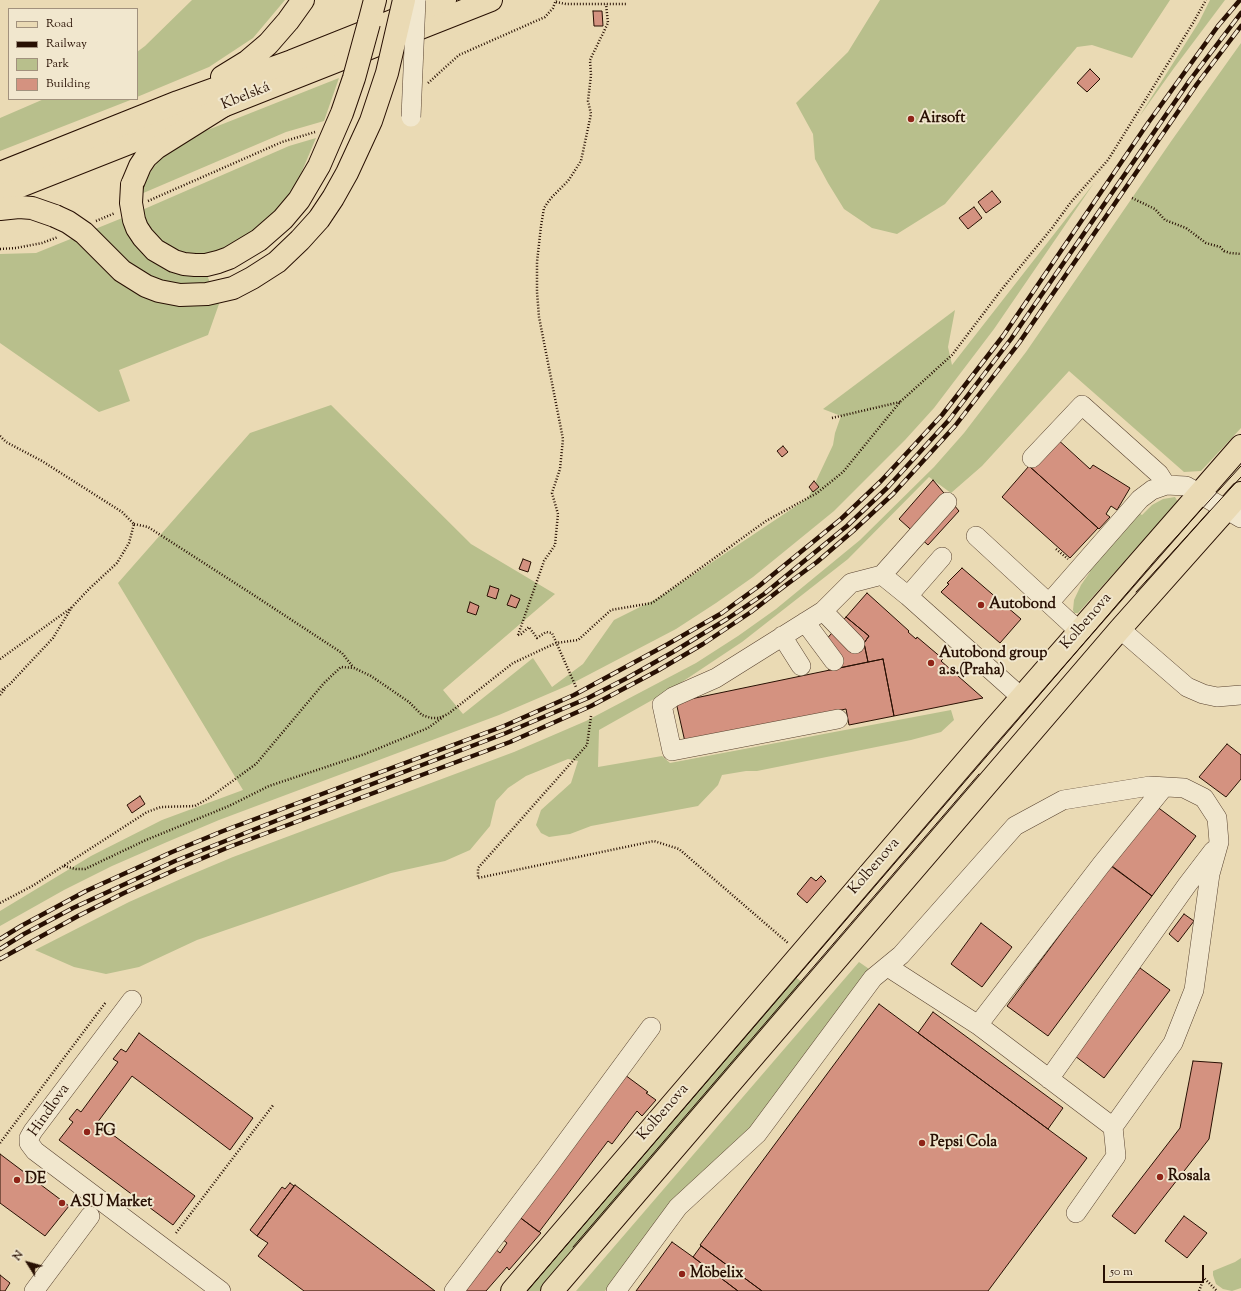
<!DOCTYPE html>
<meta charset="utf-8">
<style>
body{margin:0}
#map{position:relative;width:1241px;height:1291px;overflow:hidden;background:#eadab4;font-family:"Sorts Mill Goudy",serif}
canvas{display:block}
.legend{position:absolute;left:8px;top:8px;width:130px;height:92px;box-sizing:border-box;background:#f1e7ce;border:1px solid #a1917d;margin:0;padding:5px 7px;list-style:none;font-size:12px;color:#281003}
.legend li{display:flex;align-items:center;gap:8px;height:20px}
.legend b{width:20px;border:1px solid #a1917d}
.north{position:absolute;left:8px;top:1243px;width:40px;height:40px;-webkit-text-stroke:3px #f1e7ce;paint-order:stroke;rotate:307deg;font-size:11px;font-weight:700;line-height:16px;text-align:center;color:#281003}
.north::after{content:'';display:block;margin:auto;width:14px;height:18px;background:#281003;clip-path:polygon(50% 0,100% 100%,50% 72%,0 100%)}
.scale{position:absolute;left:1103px;top:1265px;width:101px;height:18px;box-sizing:border-box;border:2px solid #281003;border-top:0;padding-left:5px;font-size:12px;line-height:14px;white-space:nowrap;color:#281003;-webkit-text-stroke:3px #f1e7ce;paint-order:stroke}
</style>
<div id="map">
<canvas width="1241" height="1291"></canvas>
<ul class="legend">
<li><b style="height:5px;background:#eadab4"></b>Road</li>
<li><b style="height:5px;background:#281003"></b>Railway</li>
<li><b style="height:11px;background:#b8bf8c"></b>Park</li>
<li><b style="height:11px;background:#d49280"></b>Building</li>
</ul>
<div class="north">N</div>
<div class="scale">50 m</div>
</div>
<script>
const c = document.querySelector('canvas').getContext('2d');
c.lineJoin = 'round';
function fillPath(path, color) {
  c.fillStyle = color;
  c.fill(path, 'evenodd');
}
function toPath(rows) {
  const path = new Path2D();
  for (const r of rows) {
    path.moveTo(r[0], r[1]);
    for (let i = 2; i < r.length; i += 2) path.lineTo(r[i], r[i + 1]);
  }
  return path;
}
function strokePath(path, color, width, dash) {
  c.strokeStyle = color;
  c.lineWidth = width;
  c.lineCap = dash ? 'butt' : 'round';
  c.setLineDash(dash || []);
  c.stroke(path);
}
function write(font, color, halo, rows, align = 'center') {
  c.font = font + ' "Sorts Mill Goudy",serif';
  c.lineWidth = 4;
  c.setLineDash([]);
  c.textBaseline = 'middle';
  c.strokeStyle = halo;
  c.fillStyle = color;
  for (const [text, x, y, turn = 0] of rows) {
    c.save();
    c.translate(x, y);
    c.rotate((+turn || 0) * Math.PI / 180);
    c.textAlign = isNaN(turn) ? turn : align;
    if (halo) c.strokeText(text, 0, 0);
    c.fillText(text, 0, 0);
    c.restore();
  }
}
const green = toPath([
 [192,0,285,0,253,38,209,67,137,97,137,52,145,46],
 [880,0,1170,0,1132,58,1092,45,1077,47,945,204,897,234,872,228,844,209,828,183,815,159,813,134,796,103,848,52],
 [1210,0,1225,0,1174,68,1139,117,1199,22],
 [1241,43,1241,428,1201,471,1184,472,1069,371,982,466,951,493,929,477,848,559,742,642,670,690,599,730,598,767,662,756,670,763,951,710,954,720,941,732,911,740,757,771,746,771,722,775,718,785,698,806,591,826,570,834,549,837,541,833,536,825,541,810,571,783,578,761,568,759,526,776,508,788,496,801,490,826,470,850,445,861,391,873,197,940,139,967,106,974,74,967,35,950,129,902,183,878,233,857,514,752,586,721,696,663,738,636,776,609,860,540,934,467,964,433,1026,352,1172,140],
 [339,78,324,121,286,132,141,194,148,172,150,173,162,155,195,135],
 [44,99,133,99,0,151,0,118],
 [316,138,297,183,292,192,277,212,258,228,220,251,199,256,219,304,208,335,119,370,130,401,99,412,0,343,0,254,36,253,142,210,289,146],
 [1094,183,994,329,934,408,905,440,834,511,753,577,716,603,676,629,569,685,499,715,219,820,167,842,112,866,64,890,0,926,0,911,91,856,162,820,243,790,118,583,250,433,331,405,471,544,555,594,443,690,463,714,533,658,552,687,583,664,614,620,660,597,808,498,833,445,835,433,841,416,823,409,955,310,948,347,952,365],
 [1175,497,1178,502,1078,613,1074,613,1073,610,1074,600,1081,585,1090,572,1088,571,1139,513,1142,515,1152,505,1163,499],
 [859,962,872,971,768,1111,664,1210,605,1291,576,1291],
 [792,974,804,984,541,1291,522,1291],
 [1241,1258,1241,1288,1232,1291,1223,1289,1216,1284,1213,1275,1213,1271,1235,1262]
]);
const building = toPath([
 [593,11,602,11,603,26,594,26,593,11],
 [1090,69,1100,79,1087,92,1077,83,1090,69],
 [992,191,1001,202,986,213,978,202,992,191],
 [974,207,982,218,968,229,959,218,974,207],
 [1055,437,1090,469,1093,465,1130,488,1117,510,1111,506,1106,514,1110,517,1099,529,1029,466,1055,437],
 [783,446,788,452,782,457,777,451,783,446],
 [1029,466,1098,528,1070,558,1002,497,1029,466],
 [933,480,959,511,928,545,899,519,933,480],
 [814,481,819,487,813,492,809,487,814,481],
 [523,559,531,562,528,572,519,569,523,559],
 [962,568,1021,619,1000,643,941,592,949,584,947,583,962,568],
 [490,586,499,589,496,599,487,596,490,586],
 [867,593,909,631,908,632,916,639,917,637,943,659,941,661,983,698,894,716,883,659,868,662,864,643,869,636,846,617,867,593],
 [511,595,520,599,516,608,507,605,511,595],
 [470,602,479,606,476,615,467,612,470,602],
 [846,617,869,636,864,643,868,662,829,670,824,642,846,617],
 [883,659,894,716,849,725,846,709,685,742,676,702,883,659],
 [1227,744,1241,755,1241,779,1226,797,1199,777,1227,744],
 [140,796,145,804,132,813,127,805,140,796],
 [1156,806,1196,836,1152,896,1112,866,1156,806],
 [1111,866,1152,896,1048,1036,1007,1006,1111,866],
 [821,876,826,881,807,903,797,894,811,877,816,881,821,876],
 [1184,914,1194,921,1178,942,1169,934,1184,914],
 [981,923,1012,947,982,987,951,964,981,923],
 [1140,968,1170,990,1104,1078,1075,1056,1140,968],
 [879,1004,1087,1158,988,1291,762,1291,700,1245,879,1004],
 [933,1012,1063,1108,1048,1129,918,1033,933,1012],
 [139,1033,253,1118,230,1150,132,1076,97,1123,195,1196,173,1225,59,1140,73,1122,69,1119,77,1109,81,1112,118,1062,113,1059,121,1049,126,1052,139,1033],
 [1193,1061,1222,1063,1209,1139,1135,1234,1112,1216,1180,1128,1193,1061],
 [625,1075,648,1092,646,1093,656,1100,642,1116,637,1111,612,1144,608,1141,539,1232,518,1216,625,1075],
 [0,1154,69,1206,45,1236,0,1203,0,1154],
 [290,1183,294,1186,257,1236,250,1230,282,1187,285,1189,290,1183],
 [295,1185,435,1291,304,1291,258,1256,268,1243,257,1236,295,1185],
 [518,1216,541,1233,509,1270,507,1267,486,1291,463,1291,494,1248,500,1253,507,1243,502,1239,518,1216],
 [1184,1216,1207,1233,1187,1258,1165,1241,1184,1216],
 [672,1242,693,1257,738,1291,636,1291,672,1242],
 [701,1246,762,1291,738,1291,693,1257,701,1246],
 [0,1275,10,1283,5,1291,0,1291,0,1275]
]);
const path = toPath([
 [556,2,566,4,626,4],
 [428,83,459,55,545,17,553,8,556,0],
 [1132,198,1155,209,1165,220,1186,228,1206,243,1220,247,1224,251,1230,253,1241,254],
 [148,201,282,142,315,132],
 [96,221,115,213],
 [0,249,16,248,42,243,58,237],
 [832,418,900,402],
 [0,436,6,442,42,461,122,512,134,524,129,543,117,563,89,589,72,607,53,638,9,685,0,691],
 [134,524,148,527,252,594,342,653,353,667],
 [1056,549,1068,559],
 [518,635,544,561,555,545,558,514,552,493,560,469,563,439,539,317,537,292,537,262,541,226,544,208,551,198,568,181,581,161,591,114,588,101,591,75,590,60,608,23,606,4],
 [518,635,521,634,529,627,537,638,546,632,552,633,576,687],
 [0,659,71,608],
 [0,695,5,689],
 [591,716,587,745,478,868,478,878,654,841,679,849,788,943],
 [64,866,76,869,85,869,146,840,229,806,269,786,365,754,428,728,443,717],
 [0,903,34,885,147,812,161,807,195,806,209,798,256,764,324,683,341,667,354,668,371,676,409,702,422,715,431,718,439,718,448,714,513,663,556,643,578,640,611,610,652,603,766,521,817,493,843,472,900,402,952,355,1002,289,1052,228,1071,202,1108,160,1193,23,1206,0],
 [0,1143,106,1002],
 [176,1233,274,1104],
 [1199,1291,1204,1278,1217,1291]
]);
const minor = toPath([
 [1032,458,1082,405,1159,474,1166,485,1186,486,1241,518],
 [976,536,1079,631],
 [882,575,947,502],
 [908,596,942,557],
 [1049,603,1140,499,1152,490,1166,485],
 [823,611,855,644],
 [805,622,834,661],
 [1120,629,1187,687,1203,694,1217,697,1241,695],
 [782,636,801,666],
 [838,719,672,751,662,705,673,697,716,678,823,611,851,583,882,575,908,596,1021,697],
 [888,967,978,1025,1113,1127],
 [132,1000,33,1131,29,1138,29,1143,35,1151,221,1291],
 [978,1025,1101,865,1164,787],
 [1049,1079,1187,885,1213,851],
 [34,1291,90,1216],
 [454,1291,547,1168,651,1027],
 [616,1291,678,1207,757,1134,873,978,901,955,1015,826,1063,800,1150,786,1184,788,1204,798,1217,818,1219,842,1210,874,1194,990,1173,1043,1113,1127,1116,1156,1076,1213]
]);
const major = toPath([
 [0,194,491,0],
 [512,1291,992,731,1241,446],
 [552,1291,1120,629,1241,493]
]);
const highway = toPath([
 [369,23,375,0],
 [222,77,248,61,268,44,288,21,303,0],
 [0,173,178,102,292,61,445,0],
 [132,185,140,166,146,157,156,148,223,106],
 [0,209,19,207,32,208,55,216]
]);
const tram = toPath([
 [1136,592,1241,477],
 [573,1247,979,774],
 [527,1291,1158,557,1241,466]
]);
const rail = toPath([
 [0,939,21,926,86,891,172,852,223,831,504,726,574,695,668,644,722,613,759,586,841,519,881,481,942,415,1003,336,1148,123,1218,26,1240,0],
 [0,949,24,934,73,908,175,861,283,818,506,733,588,698,627,678,673,652,727,619,764,594,847,526,887,488,949,420,1011,339,1190,80,1241,13],
 [0,959,78,916,124,893,177,869,229,847,510,742,591,706,657,671,703,644,751,612,786,585,817,562,853,531,893,494,955,426,1019,343,1197,84,1241,26]
]);
const minorBridge = toPath([
 [411,117,416,0]
]);
const highwayBridge = toPath([
 [132,185,131,203,134,220,137,228,143,237,155,250,174,261,184,264,195,265,206,265,218,262,229,258,259,240,283,219,299,200,319,166,342,113,354,78,369,23],
 [55,216,68,222,84,233,122,271,146,286,159,291,180,295,207,294,233,288,252,278,277,262,300,240,319,219,333,198,347,173,371,121,387,73,404,0]
]);
const markers = [
 [911,119,4,"#8f2418"],
 [981,605,4,"#8f2418"],
 [931,663,4,"#8f2418"],
 [87,1132,4,"#8f2418"],
 [922,1143,4,"#8f2418"],
 [1160,1177,4,"#8f2418"],
 [17,1180,4,"#8f2418"],
 [62,1203,4,"#8f2418"],
 [682,1274,4,"#8f2418"]
];
const streetNames = [
 ["Kbelská",246,97,-22],
 ["Kolbenova",1087,622,-49],
 ["Kolbenova",875,867,-49],
 ["Hindlova",50,1111,-55],
 ["Kolbenova",664,1113,-49]
];
const poiNames = [
 ["Airsoft",919,119],
 ["Autobond",989,605],
 ["Autobond group",939,654],
 ["a.s.(Praha)",939,671],
 ["FG",95,1132],
 ["Pepsi Cola",930,1143],
 ["Rosala",1168,1177],
 ["DE",25,1180],
 ["ASU Market",70,1203],
 ["Möbelix",690,1274]
];
fillPath(green, '#b8bf8c');
fillPath(building, '#d49280');
strokePath(building, '#281003', 1);
strokePath(minor, '#58422f', 20);
strokePath(major, '#281003', 24);
strokePath(highway, '#281003', 24);
strokePath(path, '#281003', 2.5, [1, 2]);
strokePath(minor, '#f1e7ce', 19);
strokePath(major, '#eadab4', 22);
strokePath(highway, '#eadab4', 22);
strokePath(tram, '#281003', 1);
strokePath(rail, '#281003', 4.5);
strokePath(rail, '#f1e7ce', 3, [9]);
strokePath(minorBridge, '#58422f', 20, []);
strokePath(highwayBridge, '#281003', 24, []);
strokePath(minorBridge, '#f1e7ce', 19);
strokePath(highwayBridge, '#eadab4', 22);
for (const [x, y, r, color] of markers) {
  const dot = new Path2D();
  dot.arc(x, y, r, 0, 2 * Math.PI);
  c.fillStyle = color;
  c.fill(dot);
  strokePath(dot, '#f1e7ce', 1.5);
}
write('15px', '#281003', '#f1e7ce', streetNames);
write('bold 15px', '#281003', '#f1e7ce', poiNames, 'left');
</script>
